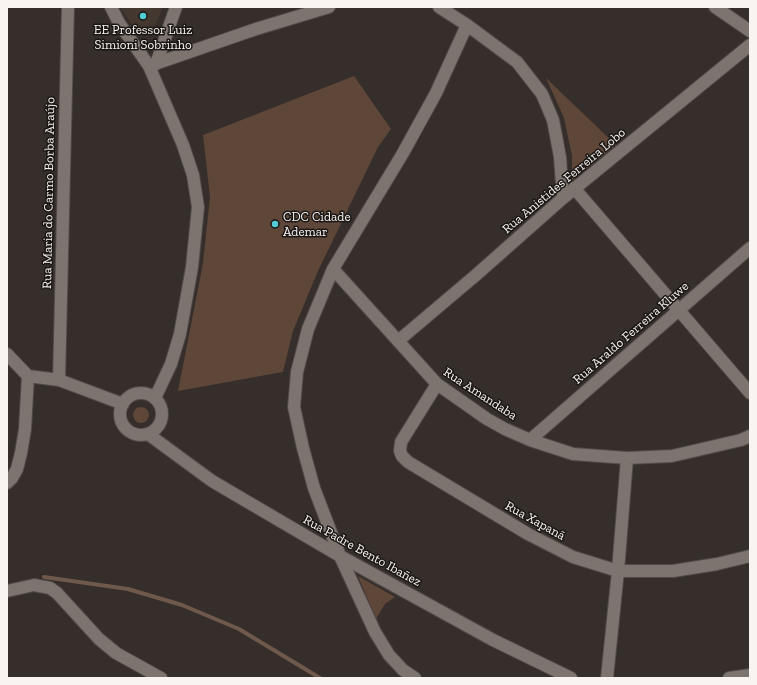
<!DOCTYPE html>
<meta charset="utf-8">
<style>
body{margin:0}
#map{position:relative;width:757px;height:685px;overflow:hidden;background:#352e2a;font-family:"Zilla Slab",serif}
canvas{display:block}
.frame{position:absolute;inset:0;border:8px solid #f9f4f1;pointer-events:none}
</style>
<div id="map">
<canvas width="757" height="685"></canvas>
<div class="frame"></div>
</div>
<script>
const c = document.querySelector('canvas').getContext('2d');
c.lineJoin = 'round';
function fillPath(path, color) {
  c.fillStyle = color;
  c.fill(path, 'evenodd');
}
function toPath(rows) {
  const path = new Path2D();
  for (const r of rows) {
    if (r.length === 3) {
      path.moveTo(r[0] + r[2], r[1]);
      path.arc(r[0], r[1], r[2], 0, 2 * Math.PI);
      continue;
    }
    path.moveTo(r[0], r[1]);
    for (let i = 2; i < r.length; i += 2) path.lineTo(r[i], r[i + 1]);
  }
  return path;
}
function strokePath(path, color, width, dash) {
  c.strokeStyle = color;
  c.lineWidth = width;
  c.lineCap = dash ? 'butt' : 'round';
  c.setLineDash(dash || []);
  c.stroke(path);
}
function write(font, color, halo, rows, align = 'center') {
  c.font = font + ' "Zilla Slab",serif';
  c.lineWidth = 3;
  c.setLineDash([]);
  c.textBaseline = 'middle';
  c.strokeStyle = halo;
  c.fillStyle = color;
  for (const [text, x, y, turn = 0] of rows) {
    c.save();
    c.translate(x, y);
    c.rotate((+turn || 0) * Math.PI / 180);
    c.textAlign = isNaN(turn) ? turn : align;
    if (halo) c.strokeText(text, 0, 0);
    c.fillText(text, 0, 0);
    c.restore();
  }
}
const built = toPath([
 [120,7,163,7,156,24,149,28,140,29,134,28]
]);
const green = toPath([
 [354,76,391,129,378,147,318,271,293,331,283,372,178,391,203,263,210,197,203,135],
 [546,78,616,145,572,181,572,156,564,118],
 [141,415,8],
 [358,576,395,597,385,604,376,619]
]);
const stream = toPath([
 [44,577,128,589,182,605,239,629,320,678]
]);
const minor = toPath([
 [111,7,119,23,149,66,183,145,193,175,198,207,192,267,180,334,171,364,155,398],
 [439,7,467,25,517,62,542,94,553,120,560,157,563,198],
 [715,7,750,31],
 [156,64,176,7],
 [149,66,256,29,329,7],
 [574,188,750,393],
 [333,269,437,384,487,419,505,429,530,440,573,454,627,458,672,456,741,440,750,436],
 [398,341,476,275,563,198,750,45],
 [7,354,28,376,59,380,123,404],
 [59,380,68,7],
 [437,384,401,442,400,451,402,456,408,462,528,534,573,557,618,571,673,571,717,564,750,556],
 [141,414,21],
 [148,434,212,481,340,556,493,640,571,678],
 [530,440,750,248],
 [7,483,12,478,17,469,21,453,25,429,28,376],
 [7,591,34,585,50,588,57,593,99,639,116,653,161,678],
 [415,678,403,670,389,655,375,632,340,556,314,488,303,448,294,407,297,372,308,329,333,269,403,153,436,93,467,25],
 [607,678,618,571,627,458],
 [729,678,750,675]
]);
const markers = [
 [143,16,4,"#52ccd5"],
 [275,224,4,"#52ccd5"]
];
const poiNames = [
 ["EE Professor Luiz",143,30],
 ["Simioni Sobrinho",143,45],
 ["CDC Cidade",283,217,"left"],
 ["Ademar",283,232,"left"]
];
const streetNames = [
 ["Rua Anistides Ferreira Lobo",564,181,-40],
 ["Rua Maria do Carmo Borba Araújo",49,193,-89],
 ["Rua Araldo Ferreira Kluwe",631,333,-41],
 ["Rua Amandaba",480,394,33],
 ["Rua Xapanã",535,521,29],
 ["Rua Padre Bento Ibañez",362,551,29]
];
fillPath(built, '#44372f');
fillPath(green, '#5e4638');
strokePath(stream, '#6e594c', 4);
strokePath(minor, '#514b48', 14);
strokePath(minor, '#7d7470', 12);
for (const [x, y, r, color] of markers) {
  const dot = new Path2D();
  dot.arc(x, y, r, 0, 2 * Math.PI);
  c.fillStyle = color;
  c.fill(dot);
  strokePath(dot, '#1a1715', 1.5);
}
write('13px', '#f9f4f1', '#1a1715', poiNames);
write('13px', '#f9f4f1', '#1a1715', streetNames);
</script>
